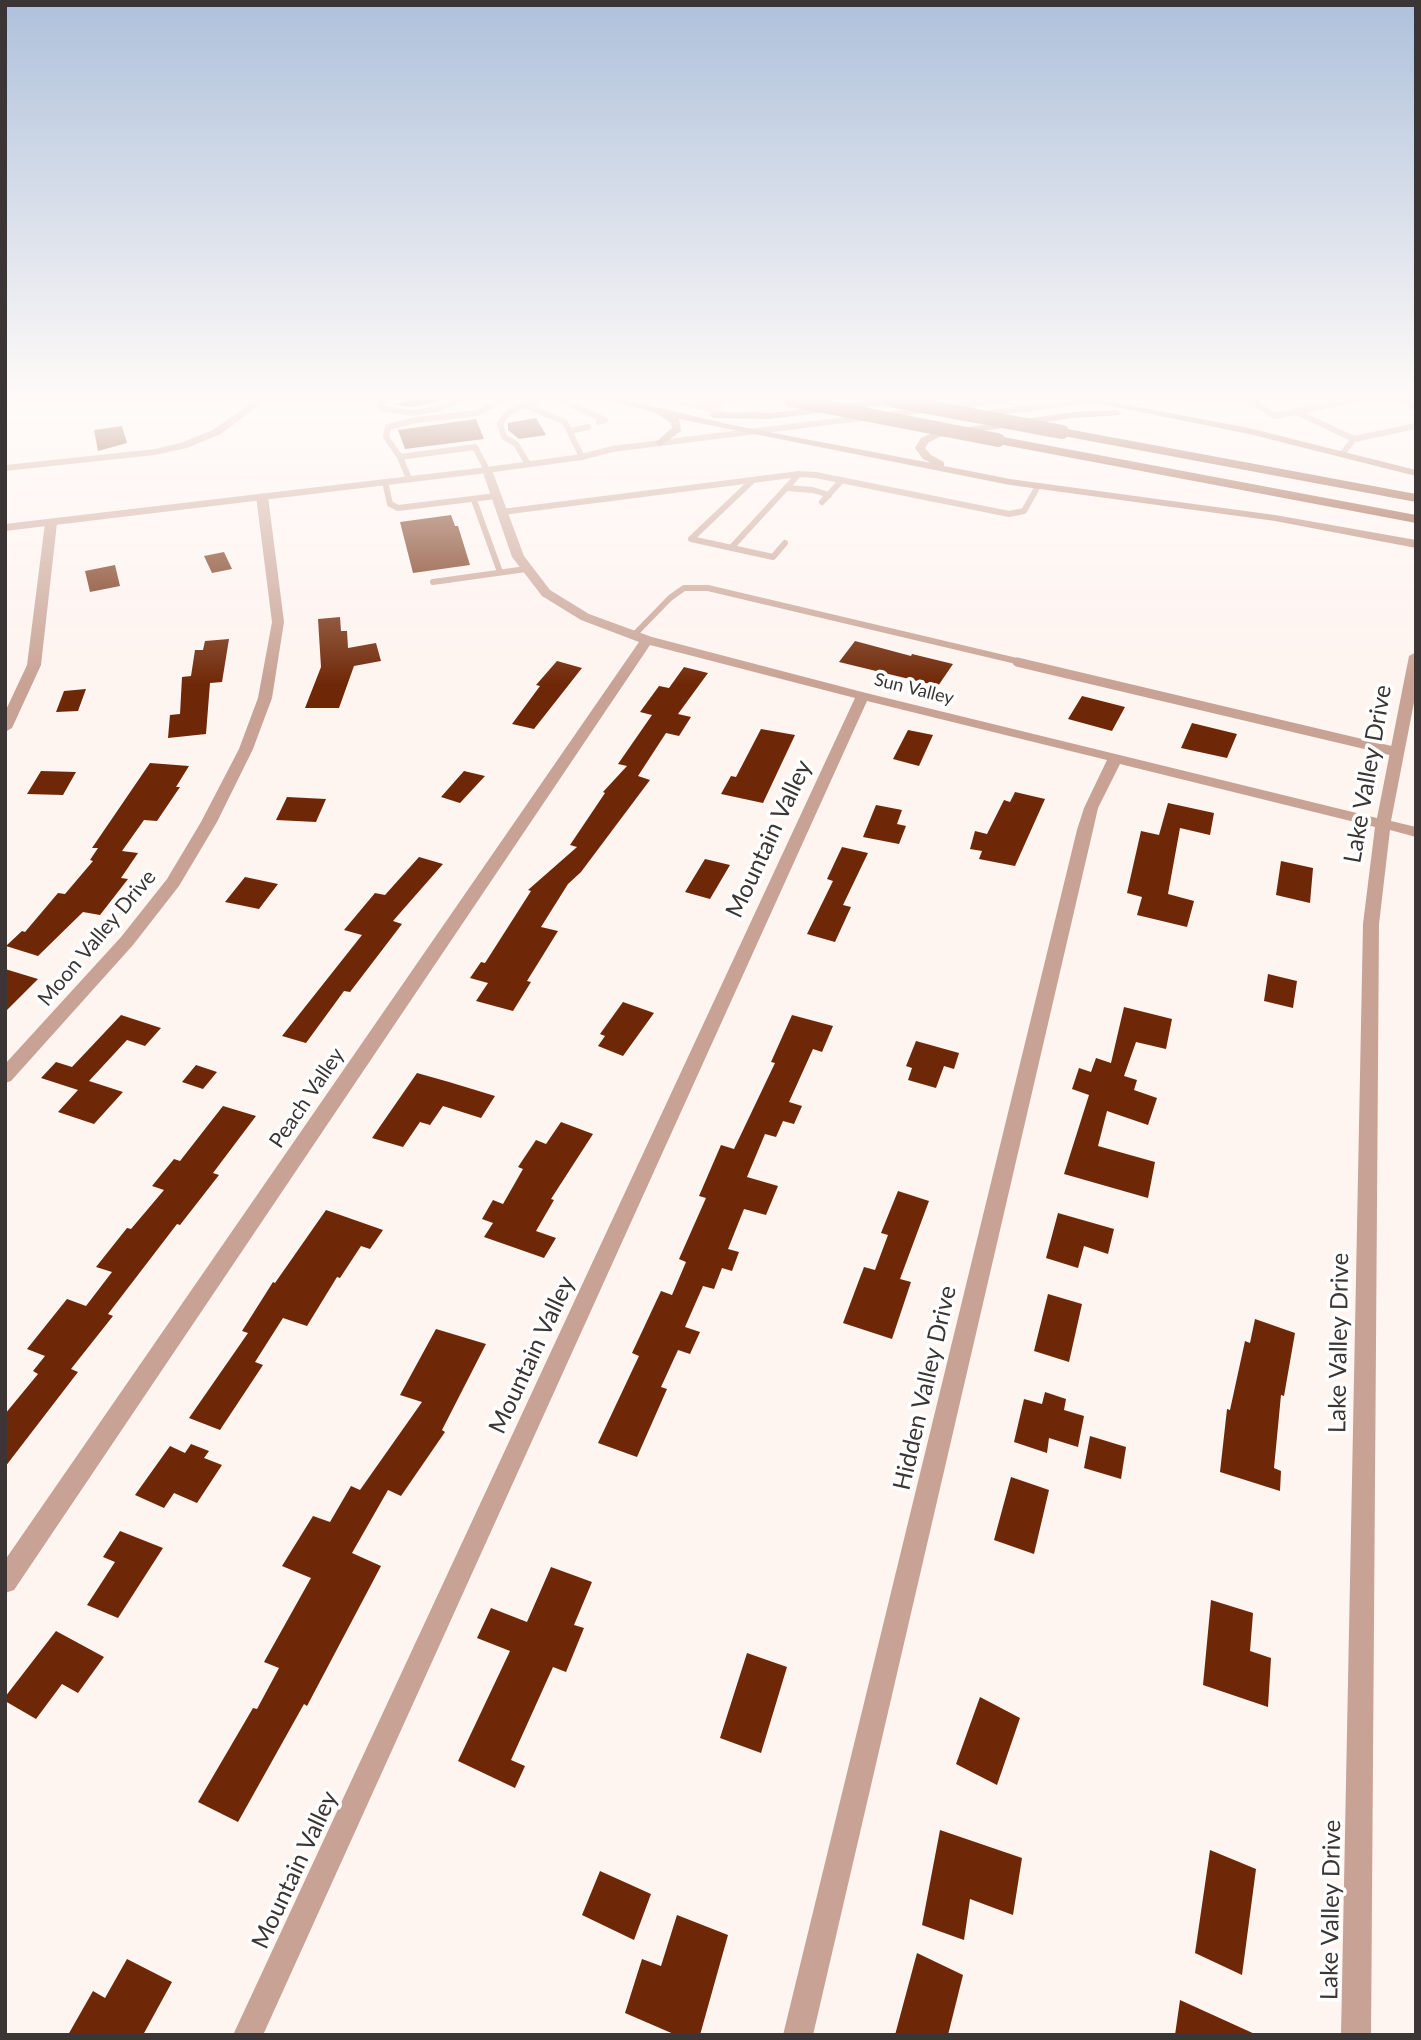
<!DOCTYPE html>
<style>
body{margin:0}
#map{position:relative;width:1421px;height:2040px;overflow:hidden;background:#fef4f0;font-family:Lato,sans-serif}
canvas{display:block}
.frame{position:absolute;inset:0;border:7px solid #3b3635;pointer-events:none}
</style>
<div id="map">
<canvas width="1421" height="2040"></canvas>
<div class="frame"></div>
</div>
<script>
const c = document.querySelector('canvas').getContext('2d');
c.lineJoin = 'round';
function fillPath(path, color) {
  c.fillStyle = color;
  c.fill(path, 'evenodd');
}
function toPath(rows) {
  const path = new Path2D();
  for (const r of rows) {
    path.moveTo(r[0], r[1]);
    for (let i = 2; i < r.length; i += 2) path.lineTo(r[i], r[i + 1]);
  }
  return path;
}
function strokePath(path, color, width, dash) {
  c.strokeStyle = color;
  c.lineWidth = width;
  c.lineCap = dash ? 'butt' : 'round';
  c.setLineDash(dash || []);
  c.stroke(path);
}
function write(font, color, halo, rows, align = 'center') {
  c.font = font + ' Lato,sans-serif';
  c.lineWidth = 7;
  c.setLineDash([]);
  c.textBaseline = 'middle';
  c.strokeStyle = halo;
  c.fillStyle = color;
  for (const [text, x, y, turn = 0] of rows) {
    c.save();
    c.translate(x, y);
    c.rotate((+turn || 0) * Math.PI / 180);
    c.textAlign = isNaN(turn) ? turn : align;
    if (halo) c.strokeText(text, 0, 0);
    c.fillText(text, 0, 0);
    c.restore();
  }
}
const green = toPath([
 [653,400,728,400,718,410,730,413,798,408,750,414,711,412]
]);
const building = toPath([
 [406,400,444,400,411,407,396,405],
 [536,418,546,435,519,439,508,430,508,423],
 [476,419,484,439,405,449,398,430],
 [122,426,127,443,98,451,94,430],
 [451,515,455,526,458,526,470,565,413,573,400,522],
 [224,552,232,569,212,573,204,556],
 [115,565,120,586,90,592,85,571],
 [340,617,341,631,347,631,348,648,376,643,381,661,354,666,339,708,305,708,321,667,318,619],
 [229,639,222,682,210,683,206,734,168,738,170,715,180,714,182,677,191,676,195,650,203,650,205,641],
 [855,641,911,656,912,654,953,664,938,686,839,662],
 [557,661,582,668,534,729,512,724,540,686,536,685],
 [684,667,708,673,678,714,691,717,679,736,666,733,638,776,650,780,581,872,568,884,541,927,558,931,527,981,531,982,513,1011,476,1001,488,983,470,978,481,962,485,963,531,891,528,890,577,847,570,845,605,793,603,792,627,766,618,764,652,715,640,712,659,686,669,688],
 [86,689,78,711,56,712,64,691],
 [1082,696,1125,707,1112,731,1068,719],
 [1192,723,1237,734,1227,758,1181,748],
 [761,729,795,735,763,803,721,794,731,776,736,777],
 [908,730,933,735,919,766,893,759],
 [150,763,189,766,176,787,180,787,157,821,144,820,122,851,138,853,121,878,128,879,100,915,83,912,38,956,6,946,22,931,25,932,58,893,65,894,93,861,90,860,98,848,92,848],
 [41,771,76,772,63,795,27,794],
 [464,771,485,776,460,803,441,797],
 [1015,792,1045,799,1015,866,979,859,982,851,970,849,975,831,987,834,1004,800,1010,802],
 [287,797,326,799,316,822,276,820],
 [1168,803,1214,813,1210,835,1180,828,1168,894,1194,901,1187,927,1137,915,1142,897,1127,893,1141,831,1159,835],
 [876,805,902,810,897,824,906,826,899,844,863,837],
 [842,847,868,853,843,905,851,907,835,942,807,934,833,881,827,879],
 [419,857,443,864,393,921,402,924,350,992,344,991,306,1043,282,1036,362,935,344,930,375,893,385,895],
 [705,859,730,865,710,899,685,892],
 [1281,861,1313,868,1310,903,1276,895],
 [245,877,278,884,259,909,225,902],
 [5,969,38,979,5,1012],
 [1268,974,1297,981,1293,1008,1264,1001],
 [623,1002,654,1013,623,1056,598,1046,605,1036,600,1034],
 [1124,1007,1172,1019,1166,1049,1136,1042,1124,1076,1137,1080,1134,1090,1157,1098,1148,1125,1107,1111,1098,1146,1155,1162,1148,1198,1064,1174,1089,1095,1072,1089,1079,1068,1091,1072,1096,1058,1111,1063],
 [121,1015,161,1028,145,1046,127,1040,89,1081,123,1092,94,1124,58,1112,78,1090,41,1078,56,1062,72,1067],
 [792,1015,833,1026,822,1052,813,1049,789,1102,802,1106,794,1124,783,1121,776,1137,765,1134,747,1177,778,1186,766,1215,744,1209,728,1249,739,1252,732,1271,722,1268,714,1289,703,1286,685,1327,700,1332,690,1354,678,1350,661,1387,667,1389,637,1457,598,1443,639,1356,632,1353,661,1291,672,1295,686,1262,679,1259,706,1198,699,1196,721,1145,734,1149,775,1063,771,1062],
 [916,1041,959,1053,954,1069,944,1066,936,1088,908,1080,912,1068,906,1066],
 [196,1065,217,1072,203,1089,182,1082],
 [417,1073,449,1082,495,1096,481,1118,443,1106,430,1125,420,1122,403,1147,372,1138],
 [223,1106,256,1116,213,1173,219,1175,180,1225,177,1224,108,1314,113,1316,71,1369,78,1372,5,1467,5,1414,38,1374,33,1371,45,1356,27,1349,67,1299,86,1306,112,1272,96,1267,127,1228,131,1229,164,1190,152,1186,174,1159,180,1161],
 [561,1122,593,1134,551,1199,554,1200,536,1231,556,1238,544,1258,484,1237,493,1223,482,1219,493,1200,503,1204,523,1169,518,1167,536,1140,546,1144],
 [898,1191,929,1201,900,1279,911,1282,892,1339,843,1323,864,1267,875,1270,888,1235,881,1233],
 [326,1210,383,1230,370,1249,361,1246,340,1278,337,1277,307,1326,283,1318,255,1362,263,1365,220,1430,189,1418,248,1333,242,1331,273,1282,275,1283],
 [1058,1213,1114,1229,1108,1254,1084,1246,1078,1268,1046,1258],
 [1048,1294,1082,1304,1069,1362,1034,1351],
 [1255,1319,1295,1333,1284,1396,1281,1395,1274,1468,1281,1471,1280,1491,1220,1472,1227,1409,1230,1410,1245,1341,1250,1343],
 [436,1329,486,1344,442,1430,445,1432,401,1496,388,1490,352,1553,381,1566,307,1706,304,1704,238,1822,198,1802,253,1708,257,1709,279,1668,264,1662,311,1578,282,1566,313,1516,330,1522,351,1486,360,1490,422,1402,400,1395],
 [1045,1392,1066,1399,1064,1410,1084,1416,1078,1447,1049,1438,1047,1453,1014,1442,1024,1399,1042,1404],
 [1090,1436,1126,1447,1121,1479,1084,1468],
 [191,1444,209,1451,204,1458,222,1465,197,1503,174,1493,164,1508,135,1495,170,1446,185,1453],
 [1011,1477,1049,1490,1034,1554,994,1540],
 [120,1531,163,1548,118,1618,87,1605,115,1562,103,1557],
 [551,1567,592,1582,574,1625,584,1628,566,1672,553,1667,511,1760,525,1766,515,1788,458,1761,510,1651,477,1638,491,1608,527,1622],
 [1211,1600,1253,1613,1250,1651,1271,1658,1268,1707,1203,1685],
 [56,1631,104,1657,78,1693,62,1684,36,1719,5,1701,5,1697],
 [747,1653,787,1667,761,1753,720,1738],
 [980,1697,1020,1718,997,1785,956,1764],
 [940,1830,1022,1858,1013,1915,970,1899,964,1940,922,1925],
 [1210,1850,1256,1869,1242,1975,1195,1953],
 [600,1871,651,1894,634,1940,582,1915],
 [677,1915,728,1935,700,2035,676,2035,625,2013,642,1959,661,1966],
 [917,1953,963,1975,948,2035,895,2035],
 [127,1959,172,1982,143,2035,68,2035,93,1991,105,1998],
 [1180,2000,1257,2035,1175,2035]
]);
const serviceFar1 = toPath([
 [386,400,381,403,380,408,411,413,437,409,460,400],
 [561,400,605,420,599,422],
 [1257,400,1251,401,1275,416,1355,400],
 [1401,400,1416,408],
 [525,405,565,422,582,457],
 [1294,411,1354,439],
 [570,431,588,427],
 [1342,454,1354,439,1416,426],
 [400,457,475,447,487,470],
 [528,464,516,444,504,437,500,423,509,412,537,400],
 [409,479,400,457,386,437,388,427,416,420,477,413,503,400],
 [752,481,691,539,773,557,785,543],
 [385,482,390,504,398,508,496,496],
 [786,488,813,490,829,495],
 [474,500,500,572],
 [822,502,842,480],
 [502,512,799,474,816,475,1009,514,1024,511,1038,486],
 [731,548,799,474],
 [433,582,526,569],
 [634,635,670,598,684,588,708,588,1025,663]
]);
const service = toPath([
 [1017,662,1397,752]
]);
const minor = toPath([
 [255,400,266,400,221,434,187,448,155,455,5,471,5,465,155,449,180,443,213,430,255,400],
 [483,468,492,470,524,556,550,590,589,614,652,637,866,693,1377,818,1409,656,1416,652,1416,692,1391,821,1416,827,1416,837,1390,830,1379,924,1371,2035,1341,2035,1363,924,1375,827,1120,764,1098,808,1093,830,813,2035,783,2035,1077,830,1084,808,1107,760,867,701,263,2035,233,2035,855,698,650,645,14,1590,5,1593,5,1560,639,642,581,620,542,596,512,557,482,470,483,468],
 [262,493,268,496,284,622,272,698,253,749,217,822,179,886,133,945,11,1081,5,1083,5,1064,121,937,167,879,201,822,239,749,258,698,272,622,256,496,262,493],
 [51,520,57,523,41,665,12,728,5,732,5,712,27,665,45,523,51,520]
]);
const tertiary = toPath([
 [983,400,1011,400,1006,403,613,452,582,460,487,473,5,531,5,524,487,467,581,454,612,446,983,400],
 [1074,400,1103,400,1098,403,989,416,984,413,989,410,1074,400]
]);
const secondary = toPath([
 [609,400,626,400,732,425,931,463,923,459,915,448,921,438,934,432,1073,412,1116,410,1121,413,1120,415,1073,418,940,437,929,442,925,448,931,455,944,462,944,466,1010,479,1275,515,1416,540,1416,548,1275,521,1010,485,679,419,681,431,660,446,655,443,672,428,671,423,656,413,609,400],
 [876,400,905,400,900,403,769,419,714,418,709,415,714,412,769,413,876,400],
 [1081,400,1101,400,1249,428,1416,470,1416,476,1249,434,1081,400]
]);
const motorway = toPath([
 [1062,428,1416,494,1416,502,1058,435,1056,432,1062,428],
 [998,436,1416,515,1416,523,993,443,992,440,998,436]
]);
const motorwayBridge = toPath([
 [791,400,998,440],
 [891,400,1062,432]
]);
const farStreetnames = [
 ["Sun Valley",914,689,14]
];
const streetNames = [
 ["Moon Valley Drive",97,938,-50],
 ["Peach Valley",307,1098,-56]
];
const nearStreetnames = [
 ["Lake Valley Drive",1368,774,-80],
 ["Mountain Valley",769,839,-65],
 ["Lake Valley Drive",1339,1343,-89],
 ["Mountain Valley",532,1355,-65],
 ["Hidden Valley Drive",925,1388,-77],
 ["Mountain Valley",295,1870,-65],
 ["Lake Valley Drive",1331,1910,-89]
];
fillPath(green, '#f1b59d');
fillPath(building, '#6f2807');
strokePath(serviceFar1, '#c8a294', 6);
strokePath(service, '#c8a294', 9);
fillPath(minor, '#c8a294');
fillPath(tertiary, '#c8a294');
fillPath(secondary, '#af7965');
fillPath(motorway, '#8a4123');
strokePath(motorwayBridge, '#8a4123', 14);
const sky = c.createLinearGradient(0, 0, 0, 685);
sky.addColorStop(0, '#aec1db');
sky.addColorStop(0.58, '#fffaf8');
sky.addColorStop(1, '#fffaf800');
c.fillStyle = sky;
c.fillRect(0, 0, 1421, 685);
write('18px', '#3b3635', '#fff', farStreetnames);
write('21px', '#3b3635', '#fff', streetNames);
write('24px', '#3b3635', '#fff', nearStreetnames);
</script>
